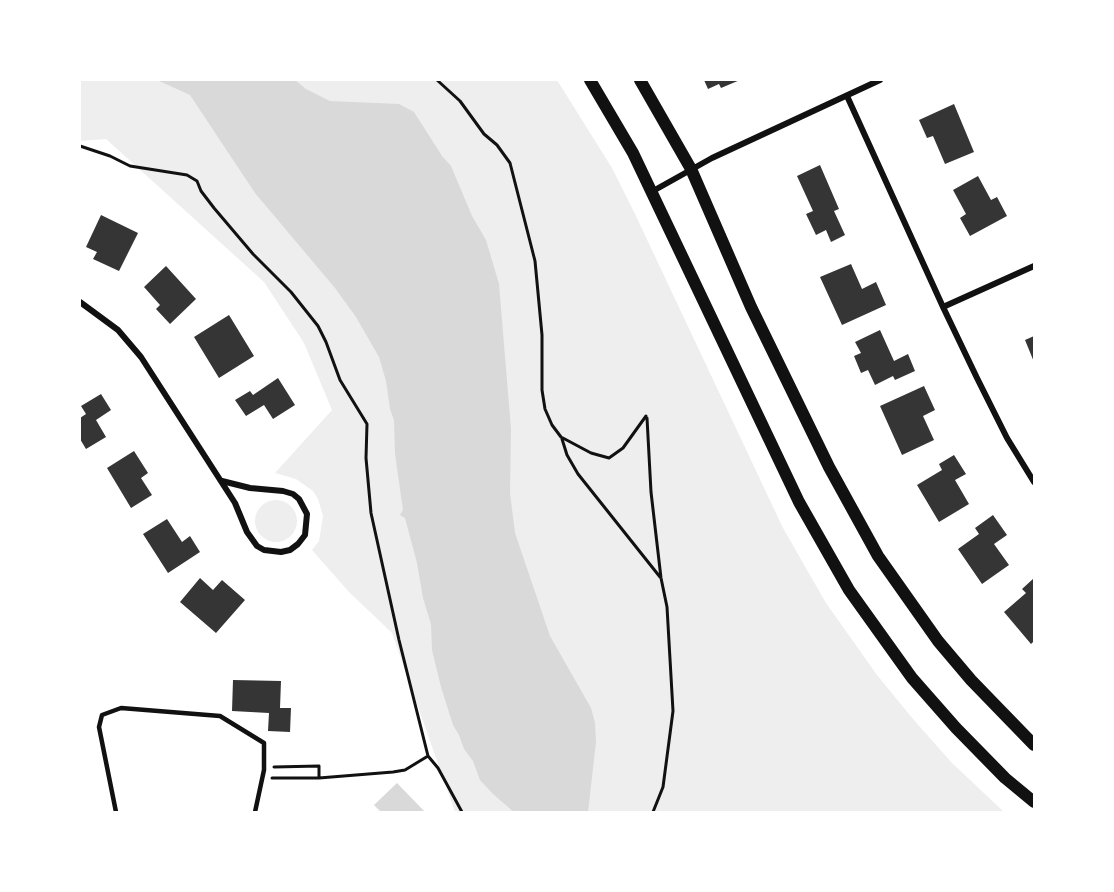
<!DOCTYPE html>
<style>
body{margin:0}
#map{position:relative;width:1114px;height:892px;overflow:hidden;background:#fff;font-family:Rubik,sans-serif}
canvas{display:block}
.frame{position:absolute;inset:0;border:81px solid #fff;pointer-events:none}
</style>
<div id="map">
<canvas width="1114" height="892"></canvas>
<div class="frame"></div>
</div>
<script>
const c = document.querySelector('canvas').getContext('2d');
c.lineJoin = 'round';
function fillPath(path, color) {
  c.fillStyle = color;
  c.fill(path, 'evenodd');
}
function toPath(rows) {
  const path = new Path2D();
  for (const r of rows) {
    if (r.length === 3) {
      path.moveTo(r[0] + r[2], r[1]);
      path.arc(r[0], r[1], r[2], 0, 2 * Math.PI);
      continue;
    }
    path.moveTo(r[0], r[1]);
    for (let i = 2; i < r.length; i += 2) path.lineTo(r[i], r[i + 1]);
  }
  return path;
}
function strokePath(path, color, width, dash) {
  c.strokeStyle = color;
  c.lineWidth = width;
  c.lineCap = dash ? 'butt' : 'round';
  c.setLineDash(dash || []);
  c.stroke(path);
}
const green = toPath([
 [80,80,557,80,612,168,635,214,783,528,826,603,877,675,913,719,952,763,1004,812,455,812,392,633,349,592,312,550,319,541,323,516,318,499,313,491,296,479,275,473,332,410,304,343,264,282,106,139,80,141],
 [276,521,21]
]);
const water = toPath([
 [157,80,295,80,306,89,330,101,399,104,414,112,442,156,451,166,472,216,486,240,499,284,511,429,510,493,515,533,550,636,591,708,595,723,596,742,588,812,514,812,493,794,480,780,473,761,464,749,459,735,453,725,441,687,432,650,431,624,423,598,417,563,405,518,400,515,403,510,395,454,394,420,390,409,386,381,379,357,356,317,335,288,255,193,190,95],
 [397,783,425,812,381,812,374,805]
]);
const building = toPath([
 [704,80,740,80,721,88,719,84,708,89],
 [954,104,974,152,945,164,933,136,927,138,919,120],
 [820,165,839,209,834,211,845,235,831,242,826,230,816,235,806,214,813,211,797,176],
 [978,176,991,200,997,197,1007,216,970,236,960,218,966,214,953,190],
 [101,215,138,233,119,271,93,259,97,252,86,247],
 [851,264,862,289,876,282,886,305,842,325,820,277],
 [166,266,196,299,170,324,156,309,160,305,144,287],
 [229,315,254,356,219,378,194,337],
 [880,330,894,361,908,354,915,371,895,380,893,376,875,385,868,370,861,373,854,356,861,353,855,342],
 [1034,336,1034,362,1025,340],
 [278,378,295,405,273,419,264,405,246,416,235,400,250,391,253,395],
 [924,386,935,410,923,416,934,440,902,455,880,406],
 [101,394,111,410,96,420,106,437,86,449,80,439,80,418,86,414,81,406],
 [134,451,148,473,141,478,152,495,131,508,107,468],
 [954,455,966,474,955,480,969,504,939,522,917,485,942,470,939,464],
 [993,515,1007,535,994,544,1009,565,982,584,958,549,979,534,975,528],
 [167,519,182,542,190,536,200,552,168,573,143,534],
 [200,578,213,590,222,580,245,600,216,633,180,602],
 [1034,578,1034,641,1031,644,1004,612,1026,593,1022,589],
 [233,680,281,681,280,708,291,708,290,732,268,731,269,713,232,711]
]);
const path = toPath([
 [437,80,460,101,484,134,497,145,510,163,535,261,542,335,542,390,545,409,552,425,561,437,591,453,609,458,623,448,646,416],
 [80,146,110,156,130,166,187,175,197,181,201,191,214,208,253,254,291,292,318,326,326,342,340,380,367,424,366,458,371,513,399,640,428,756,438,768,462,812],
 [647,418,651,492,661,578,667,607,673,711,663,787,653,812],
 [562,439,567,455,578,474,660,577],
 [274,767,319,766,319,778],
 [272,778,319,778,393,772,405,770,428,756]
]);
const service = toPath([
 [116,812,99,727,102,715,121,708,220,716,264,743,264,770,255,812]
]);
const minor = toPath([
 [847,96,943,307,977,378,1007,438,1034,482],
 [653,191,712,158,880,80],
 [80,302,118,330,141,357,235,503,247,532,257,546,264,550,281,552,290,550,298,544,305,535,307,514,299,499,293,494,283,491,250,488,222,481],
 [943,307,1034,266]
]);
const secondary = toPath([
 [590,80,633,153,799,502,849,590,912,678,956,728,1005,778,1034,802],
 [640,80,691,169,751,307,829,467,878,556,938,641,971,680,1034,745]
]);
fillPath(green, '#eee');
fillPath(water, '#d9d9d9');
fillPath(building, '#353535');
strokePath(path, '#111', 3);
strokePath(service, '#111', 4.5);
strokePath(minor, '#111', 6);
strokePath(secondary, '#111', 12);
</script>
